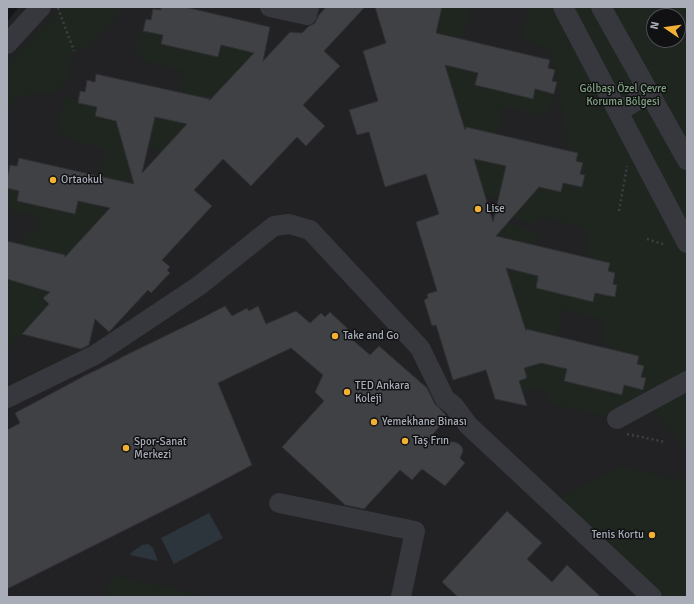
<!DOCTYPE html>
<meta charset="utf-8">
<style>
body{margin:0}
#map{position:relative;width:694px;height:604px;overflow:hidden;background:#161618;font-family:Signika,sans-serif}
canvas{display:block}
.frame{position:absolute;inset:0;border:8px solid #a8adb8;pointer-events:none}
.north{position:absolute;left:646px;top:8px;width:40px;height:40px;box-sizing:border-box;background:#111113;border:1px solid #4d4f55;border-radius:50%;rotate:283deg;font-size:11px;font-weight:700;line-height:16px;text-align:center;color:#a8adb8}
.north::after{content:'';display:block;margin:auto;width:14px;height:18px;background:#f2b134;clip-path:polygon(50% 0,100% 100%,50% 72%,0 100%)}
</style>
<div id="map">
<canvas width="694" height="604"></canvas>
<div class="frame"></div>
<div class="north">N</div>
</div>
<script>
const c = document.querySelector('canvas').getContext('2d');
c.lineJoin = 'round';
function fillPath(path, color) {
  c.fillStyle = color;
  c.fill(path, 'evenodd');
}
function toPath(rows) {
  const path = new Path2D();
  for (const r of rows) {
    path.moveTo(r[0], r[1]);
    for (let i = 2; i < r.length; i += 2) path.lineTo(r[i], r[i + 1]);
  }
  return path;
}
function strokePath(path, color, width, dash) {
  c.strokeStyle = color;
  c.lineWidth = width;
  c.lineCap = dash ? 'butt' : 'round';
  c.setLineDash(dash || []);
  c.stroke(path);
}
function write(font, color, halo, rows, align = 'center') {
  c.font = font + ' Signika,sans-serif';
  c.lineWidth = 3;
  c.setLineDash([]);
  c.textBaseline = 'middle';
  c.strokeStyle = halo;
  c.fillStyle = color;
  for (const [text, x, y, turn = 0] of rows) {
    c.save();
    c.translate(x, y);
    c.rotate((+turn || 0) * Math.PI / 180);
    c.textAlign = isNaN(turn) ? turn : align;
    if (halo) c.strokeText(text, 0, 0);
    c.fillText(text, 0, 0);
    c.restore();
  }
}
const built = toPath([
 [19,7,590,7,687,187,687,597,7,597,7,22]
]);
const green = toPath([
 [62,7,122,7,113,23,102,33,94,38,85,48,76,52,74,51,68,77,56,92,29,94,17,98,7,110,7,64],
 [436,7,471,7,463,39,436,32,442,9],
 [527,7,687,7,687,451,647,400,613,418,548,403,546,391,530,389,520,391,519,381,527,378,523,365,535,361,567,369,564,381,624,385,637,388,607,349,601,319,563,309,558,336,531,330,527,346,506,268,538,276,536,288,593,302,596,292,584,228,541,217,533,225,512,217,524,204,474,193,474,159,506,166,503,179,560,192,563,183,576,185,551,50,524,40],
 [654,16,678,16,678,40,654,40],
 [140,30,163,35,161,45,218,57,221,45,254,53,210,100,178,92,184,72,142,60,135,52],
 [445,65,478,73,475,85,532,99,535,89,554,94,548,116,503,107,497,134,491,133,466,143,461,116],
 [65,96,78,99,78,103,97,107,95,116,152,129,155,117,187,124,162,152,122,143,133,183,127,183,106,178,100,176,106,150,56,134],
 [7,188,78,201,110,209,67,255,21,244,27,229,38,231,40,217,7,208],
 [508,222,538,233,536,245,502,238,493,252,497,235],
 [11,272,21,283,33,287,41,282,53,288,43,298,49,304,22,334,7,346,7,284,9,284],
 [627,467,631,469,687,481,687,584,684,597,666,597,599,539,557,500,620,468],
 [111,575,193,593,192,597,107,597]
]);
const water = toPath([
 [209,513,223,538,174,564,161,538],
 [148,544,153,548,158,561,130,555,132,552,142,545]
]);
const building = toPath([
 [161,7,185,7,270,27,263,61,290,32,302,33,309,26,315,23,319,15,326,7,365,7,324,51,340,66,303,105,325,126,306,146,297,137,251,186,223,159,194,190,212,206,162,260,170,267,167,270,170,273,151,293,148,290,109,332,95,319,89,345,81,349,22,334,49,304,43,298,50,292,7,279,7,241,65,255,65,257,110,208,78,201,75,214,17,201,19,191,7,188,7,179,10,165,17,166,19,158,134,184,116,121,95,116,97,107,78,103,80,91,85,92,87,80,95,82,96,74,178,92,210,99,209,101,254,53,221,45,218,57,161,44,163,35,143,31,146,19,151,20,153,9,161,10,161,7],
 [155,117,187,124,142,173,155,117],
 [375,7,442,7,436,33,550,60,548,68,555,70,552,81,557,82,554,94,535,89,533,99,475,85,478,73,445,65,465,130,466,127,578,153,576,161,583,163,580,174,585,175,582,187,563,183,561,192,539,187,496,236,610,263,608,271,615,273,613,284,617,285,615,297,595,293,593,302,536,288,538,276,506,268,526,331,526,329,639,356,637,364,644,366,641,377,646,378,643,390,624,385,622,395,564,381,567,369,541,363,524,368,527,378,519,381,527,406,495,399,486,370,453,380,436,325,432,326,424,300,428,298,427,294,437,291,416,222,439,214,426,174,385,187,369,132,357,135,349,110,378,101,363,51,386,43,375,7],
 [474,159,506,166,493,222,474,159],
 [225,306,232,316,247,308,249,311,258,306,266,324,296,311,310,323,321,313,325,317,330,312,349,330,347,335,370,355,379,346,427,388,435,404,448,417,426,442,455,442,459,444,462,447,463,451,460,458,465,463,445,486,422,469,412,480,400,470,364,509,345,505,282,447,324,401,315,392,323,375,291,348,218,383,252,465,205,490,7,589,7,430,20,423,15,413,84,376,121,358,120,358,200,319,225,306],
 [507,511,542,543,527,559,552,582,567,565,601,597,458,597,442,582,507,511]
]);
const path = toPath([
 [669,7,674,16],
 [58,8,74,51],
 [678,23,687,36],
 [619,211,627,166],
 [647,239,666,245],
 [627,434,665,442]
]);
const minor = toPath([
 [270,7,307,15,309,7],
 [563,7,687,243],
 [601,7,687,160],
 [7,44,41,7],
 [618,112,649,93],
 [7,398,95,355,200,285,274,226,289,224,310,230,420,348,445,399,454,406,468,425,652,597],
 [617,419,687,381],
 [279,503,415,531,401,597]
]);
const markers = [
 [53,180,4,"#f2b134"],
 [478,209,4,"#f2b134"],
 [335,336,4,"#f2b134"],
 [347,392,4,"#f2b134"],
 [374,422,4,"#f2b134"],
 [405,441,4,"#f2b134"],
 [126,448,4,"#f2b134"],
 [652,535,4,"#f2b134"]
];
const parkNames = [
 ["Gölbaşı Özel Çevre",623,89],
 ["Koruma Bölgesi",623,102]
];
const poiNames = [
 ["Ortaokul",61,180],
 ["Lise",486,209],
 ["Take and Go",343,336],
 ["TED Ankara",355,386],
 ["Koleji",355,399],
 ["Yemekhane Binası",382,422],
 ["Taş Frın",413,441],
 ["Spor-Sanat",134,442],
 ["Merkezi",134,455],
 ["Tenis Kortu",644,535,"right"]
];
fillPath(built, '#222225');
fillPath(green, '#1e261f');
fillPath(water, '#2c353c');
fillPath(building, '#404145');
strokePath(building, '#303034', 1);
strokePath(path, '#3d3f44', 2.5, [2, 3]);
strokePath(minor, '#37383d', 20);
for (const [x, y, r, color] of markers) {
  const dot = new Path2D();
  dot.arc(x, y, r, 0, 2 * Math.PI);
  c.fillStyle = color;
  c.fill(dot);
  strokePath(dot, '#111113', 1.5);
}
write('11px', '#7fa381', '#111113', parkNames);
write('11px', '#a8adb8', '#111113', poiNames, 'left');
</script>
